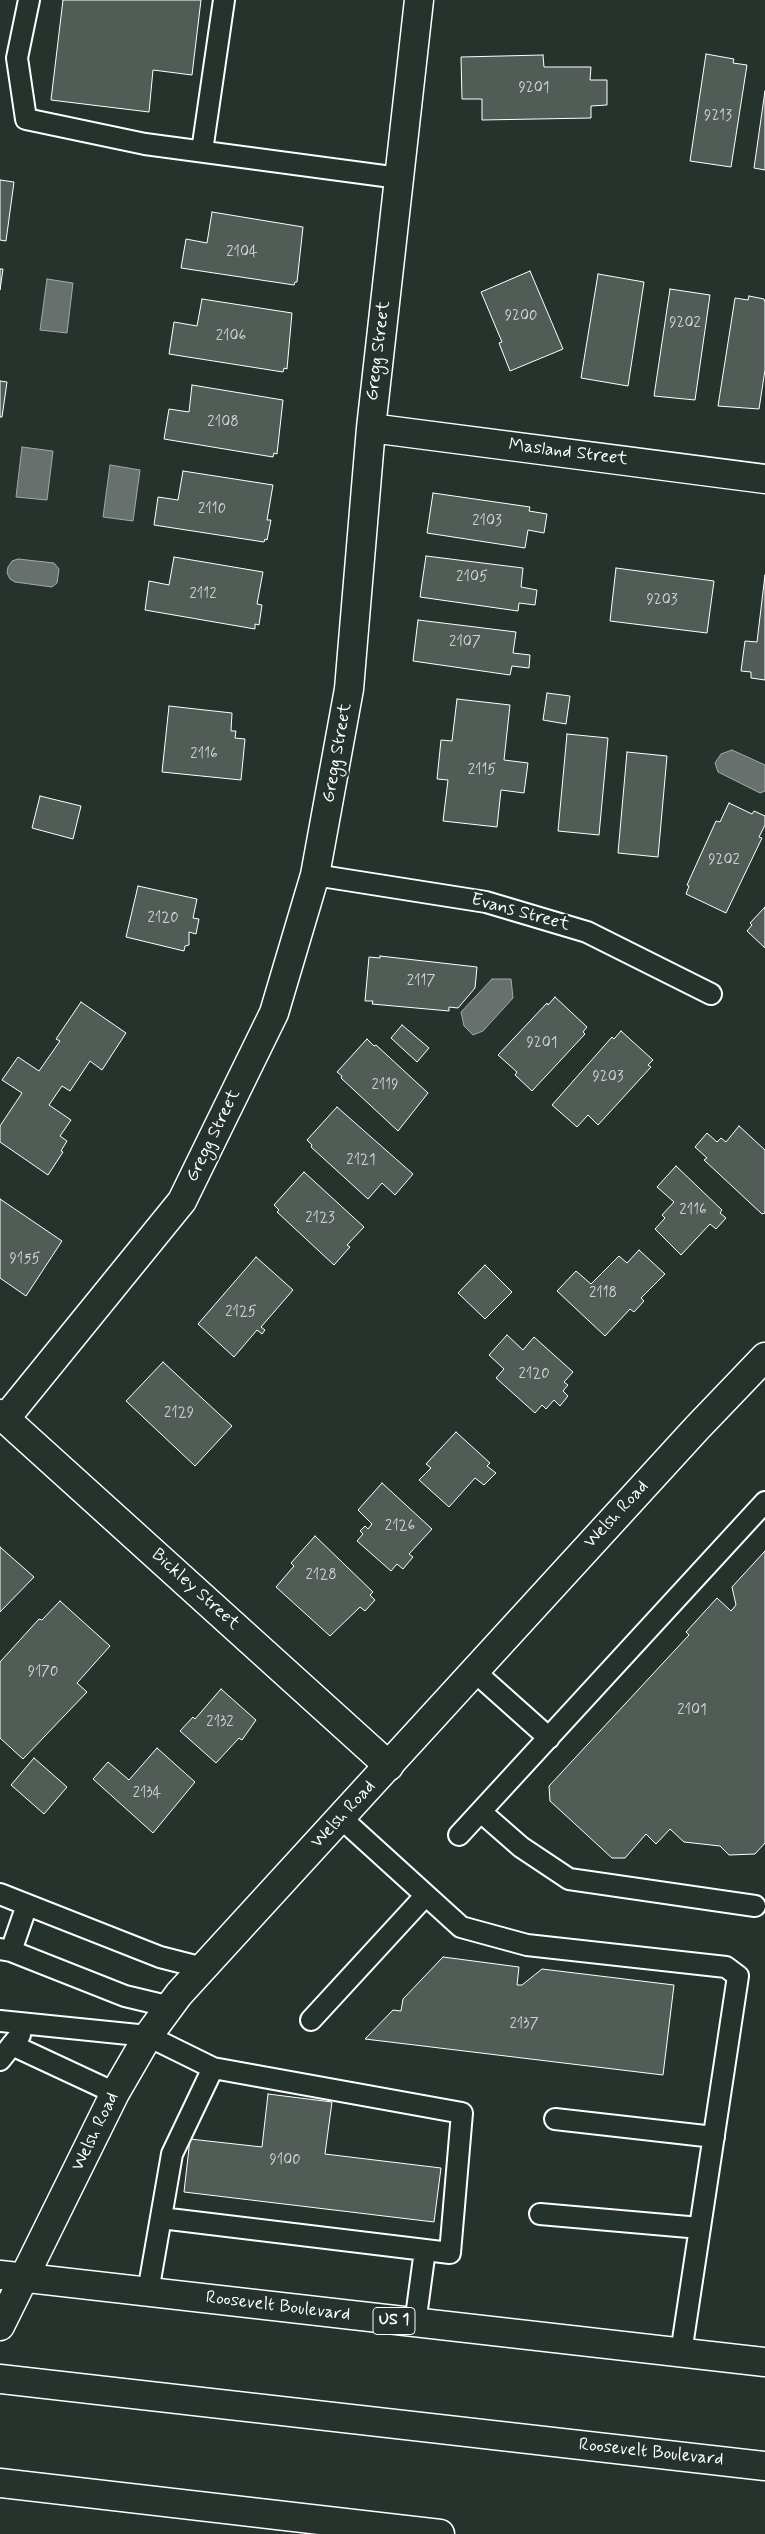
<!DOCTYPE html>
<style>
body{margin:0}
canvas{display:block;background:#26332d}
</style>
<canvas width="765" height="2534"></canvas>
<script>
const c = document.querySelector('canvas').getContext('2d');
c.lineJoin = 'round';
function fillPath(path, color) {
  c.fillStyle = color;
  c.fill(path, 'evenodd');
}
function toPath(rows) {
  const path = new Path2D();
  for (const r of rows) {
    path.moveTo(r[0], r[1]);
    for (let i = 2; i < r.length; i += 2) path.lineTo(r[i], r[i + 1]);
  }
  return path;
}
function strokePath(path, color, width, dash) {
  c.strokeStyle = color;
  c.lineWidth = width;
  c.lineCap = dash ? 'butt' : 'round';
  c.setLineDash(dash || []);
  c.stroke(path);
}
function write(font, color, halo, rows, align = 'center') {
  c.font = font + ' Mynerve,sans-serif';
  c.lineWidth = 5;
  c.setLineDash([]);
  c.textBaseline = 'middle';
  c.strokeStyle = halo;
  c.fillStyle = color;
  for (const [text, x, y, turn = 0] of rows) {
    c.save();
    c.translate(x, y);
    c.rotate((+turn || 0) * Math.PI / 180);
    c.textAlign = isNaN(turn) ? turn : align;
    if (halo) c.strokeText(text, 0, 0);
    c.fillText(text, 0, 0);
    c.restore();
  }
}
const water = toPath([
 [47,279,73,283,67,333,40,330,47,279],
 [22,447,53,451,47,500,16,497,22,447],
 [110,465,140,470,133,521,103,517,110,465],
 [18,559,54,563,59,569,57,583,52,587,15,582,10,579,7,573,8,567,12,561,18,559],
 [732,750,765,765,765,791,760,793,718,772,715,763,721,754,732,750],
 [492,979,511,979,513,998,483,1031,473,1035,464,1026,461,1012,492,979]
]);
const building = toPath([
 [63,0,201,0,192,75,153,70,149,112,51,100,63,0],
 [706,54,734,59,733,63,747,65,731,167,690,161,706,54],
 [543,55,544,67,591,67,590,80,607,80,607,105,591,106,591,118,482,120,482,99,462,99,461,57,543,55],
 [765,91,765,170,754,168,765,91],
 [0,180,14,182,6,241,0,240,0,180],
 [212,212,303,227,297,282,295,282,294,285,181,268,186,239,207,243,212,212],
 [0,269,3,269,0,290,0,269],
 [530,271,563,349,510,371,499,343,502,342,481,292,530,271],
 [598,274,644,282,628,386,581,378,598,274],
 [670,289,710,295,695,400,654,396,670,289],
 [749,296,764,299,765,302,765,370,759,409,718,406,735,298,748,300,749,296],
 [202,299,292,313,287,369,284,368,283,372,169,354,174,322,197,326,202,299],
 [0,381,7,382,2,417,0,417,0,381],
 [192,385,283,400,277,454,274,453,273,457,164,439,169,409,189,412,192,385],
 [183,471,273,485,267,520,271,520,267,540,265,539,264,542,154,525,158,497,178,500,183,471],
 [433,493,530,507,529,511,547,514,544,533,528,530,525,548,427,533,433,493],
 [426,556,523,568,521,587,537,590,535,605,519,603,518,611,420,597,426,556],
 [174,557,263,572,257,604,262,605,259,625,255,624,255,629,145,610,149,581,169,585,174,557],
 [616,568,714,581,707,633,610,621,616,568],
 [765,575,765,680,751,678,751,672,741,671,745,641,757,642,765,575],
 [418,620,516,632,513,653,530,655,529,668,512,666,510,675,413,661,418,620],
 [547,693,570,696,566,724,543,720,547,693],
 [457,699,510,705,504,760,528,763,524,793,501,790,497,827,443,821,448,780,437,779,441,740,452,741,457,699],
 [169,706,232,713,231,731,236,731,235,738,245,739,241,780,162,772,169,706],
 [567,734,608,738,599,835,558,831,567,734],
 [627,752,667,756,658,857,618,853,627,752],
 [40,796,81,806,73,839,32,828,40,796],
 [729,803,752,814,754,811,765,816,765,825,759,837,762,838,726,913,686,894,689,886,687,885,716,821,720,822,729,803],
 [138,886,197,899,193,918,199,919,196,934,189,932,189,945,185,946,184,951,126,937,138,886],
 [765,907,765,948,747,931,752,925,750,923,765,907],
 [380,956,477,967,475,988,458,1008,449,1007,449,1011,372,1004,373,1001,365,1001,369,957,380,958,380,956],
 [555,997,587,1027,583,1032,585,1034,532,1091,515,1075,517,1072,498,1055,547,1003,548,1005,555,997],
 [81,1002,126,1033,102,1070,90,1061,70,1091,62,1086,49,1105,71,1120,60,1136,67,1141,61,1151,63,1152,48,1175,0,1142,0,1126,22,1093,2,1080,18,1057,39,1071,60,1041,56,1039,81,1002],
 [402,1025,429,1048,417,1062,391,1038,402,1025],
 [621,1031,653,1060,648,1065,651,1067,598,1125,588,1115,577,1127,552,1105,612,1037,614,1039,621,1031],
 [367,1039,374,1046,376,1045,428,1093,398,1131,341,1078,342,1076,337,1072,367,1039],
 [337,1107,413,1174,395,1195,382,1183,368,1199,311,1147,312,1145,307,1140,337,1107],
 [739,1126,765,1150,765,1213,762,1214,704,1160,707,1158,695,1147,707,1133,717,1142,721,1138,726,1142,739,1126],
 [676,1166,722,1210,720,1213,726,1218,716,1229,710,1224,681,1255,655,1229,665,1218,662,1215,674,1202,657,1187,676,1166],
 [304,1172,364,1227,347,1245,350,1247,334,1265,277,1212,279,1210,274,1205,304,1172],
 [0,1199,62,1241,26,1296,0,1278,0,1199],
 [639,1250,665,1274,641,1298,644,1301,634,1312,630,1309,605,1336,557,1291,576,1271,591,1284,619,1256,627,1263,639,1250],
 [256,1257,293,1290,261,1327,265,1330,262,1334,257,1330,234,1357,198,1324,256,1257],
 [485,1265,512,1292,485,1319,458,1293,485,1265],
 [507,1335,523,1350,534,1337,573,1372,564,1382,568,1385,563,1391,568,1396,560,1406,554,1400,546,1409,542,1405,535,1413,496,1378,504,1369,489,1355,507,1335],
 [163,1362,232,1426,195,1466,126,1401,163,1362],
 [456,1432,490,1463,487,1466,496,1473,484,1485,475,1478,449,1507,419,1480,431,1468,426,1464,456,1432],
 [382,1483,432,1529,409,1554,413,1557,403,1569,397,1564,391,1571,357,1541,363,1534,360,1531,365,1526,368,1529,372,1524,358,1510,382,1483],
 [315,1536,373,1592,370,1595,375,1600,365,1611,360,1607,330,1636,276,1587,294,1566,291,1563,315,1536],
 [0,1547,34,1577,0,1612,0,1547],
 [765,1551,765,1843,755,1854,729,1855,720,1846,684,1842,670,1829,656,1844,646,1834,625,1858,612,1858,550,1801,549,1786,689,1635,686,1632,717,1598,731,1611,736,1605,732,1587,765,1551],
 [60,1601,110,1646,77,1683,87,1692,23,1759,0,1738,0,1662,39,1619,42,1620,60,1601],
 [221,1689,256,1720,242,1740,239,1738,216,1763,180,1731,193,1717,195,1719,221,1689],
 [157,1748,195,1782,153,1833,93,1779,108,1762,129,1780,157,1748],
 [34,1758,67,1787,44,1814,11,1785,34,1758],
 [443,1957,519,1967,517,1985,522,1985,542,1969,674,1985,663,2075,365,2039,393,2010,401,2011,403,1999,443,1957],
 [268,2094,332,2102,325,2154,441,2168,434,2222,184,2192,190,2139,262,2147,268,2094]
]);
const lane = toPath([
 [29,0,17,58,26,119,145,144,399,178],
 [202,151,224,0],
 [315,875,486,902,587,932,711,994],
 [474,1671,549,1738],
 [481,1812,521,1847,569,1879,755,1906],
 [341,1818,461,1927,527,1945,726,1967,738,1976,681,2353],
 [459,1835,765,1502],
 [0,1894,160,1957,203,1968],
 [0,1949,11,1951,125,1996,171,2007],
 [11,1951,27,1905],
 [311,2020,426,1895],
 [0,2021,148,2036,213,2068,462,2113,450,2253,161,2218],
 [12,2045,115,2093],
 [0,2060,20,2035],
 [555,2119,714,2137],
 [540,2214,700,2228],
 [148,2292,172,2154,213,2068],
 [415,2324,425,2250]
]);
const street = toPath([
 [371,428,765,479],
 [0,1414,389,1766],
 [5,1419,182,1201,274,1013,315,875,349,689,371,428,419,0]
]);
const secondary = toPath([
 [0,2326,115,2093,148,2036,179,1994,697,1428,765,1357]
]);
const highway = toPath([
 [0,2275,765,2362],
 [0,2379,765,2466],
 [0,2483,440,2534]
]);
const numberNames = [
 ["9201",534,89],
 ["9213",718,117],
 ["2104",242,253],
 ["9200",521,317],
 ["9202",685,324],
 ["2106",231,337],
 ["2108",223,423],
 ["2110",212,510],
 ["2103",487,522],
 ["2105",472,578],
 ["2112",203,595],
 ["9203",662,601],
 ["2107",465,643],
 ["2116",204,755],
 ["2115",482,771],
 ["9202",724,861],
 ["2120",163,919],
 ["2117",421,982],
 ["9201",542,1044],
 ["9203",608,1078],
 ["2119",385,1086],
 ["2121",361,1161],
 ["2116",693,1211],
 ["2123",320,1219],
 ["9155",25,1260],
 ["2118",603,1294],
 ["2125",241,1313],
 ["2120",534,1375],
 ["2129",179,1414],
 ["2126",400,1527],
 ["2128",321,1576],
 ["9170",43,1673],
 ["2101",692,1711],
 ["2132",220,1723],
 ["2134",147,1794],
 ["2137",524,2025],
 ["9100",285,2161]
];
const shields = [
 [394,2321,42]
];
const shieldNames = [
 ["US 1",394,2321]
];
const streetNames = [
 ["Gregg Street",379,351,-83],
 ["Masland Street",568,453,7],
 ["Gregg Street",338,753,-80],
 ["Evans Street",520,913,15],
 ["Gregg Street",214,1136,-64],
 ["Welsh Road",617,1515,-47],
 ["Bickley Street",195,1590,42],
 ["Welsh Road",344,1815,-47],
 ["Welsh Road",96,2132,-64],
 ["Roosevelt Boulevard",278,2307,7],
 ["Roosevelt Boulevard",651,2453,6]
];
fillPath(water, '#67706c');
strokePath(water, '#a4a9a7', 1);
fillPath(building, '#515c57');
strokePath(building, '#fff', 1);
strokePath(lane, '#fff', 24);
strokePath(street, '#fff', 31);
strokePath(secondary, '#fff', 31);
strokePath(highway, '#fff', 31);
strokePath(lane, '#26332d', 20);
strokePath(street, '#26332d', 28);
strokePath(secondary, '#26332d', 28);
strokePath(highway, '#26332d', 28);
write('15px', '#d4d6d5', null, numberNames);
for (const [x, y, w] of shields) {
  const box = new Path2D();
  box.roundRect(x - w / 2, y - 13.5, w, 27, 4);
  c.fillStyle = '#26332d';
  c.fill(box);
  strokePath(box, '#fff', 1);
}
write('bold 16px', '#fff', null, shieldNames);
write('18px', '#fff', '#26332d', streetNames);
</script>
